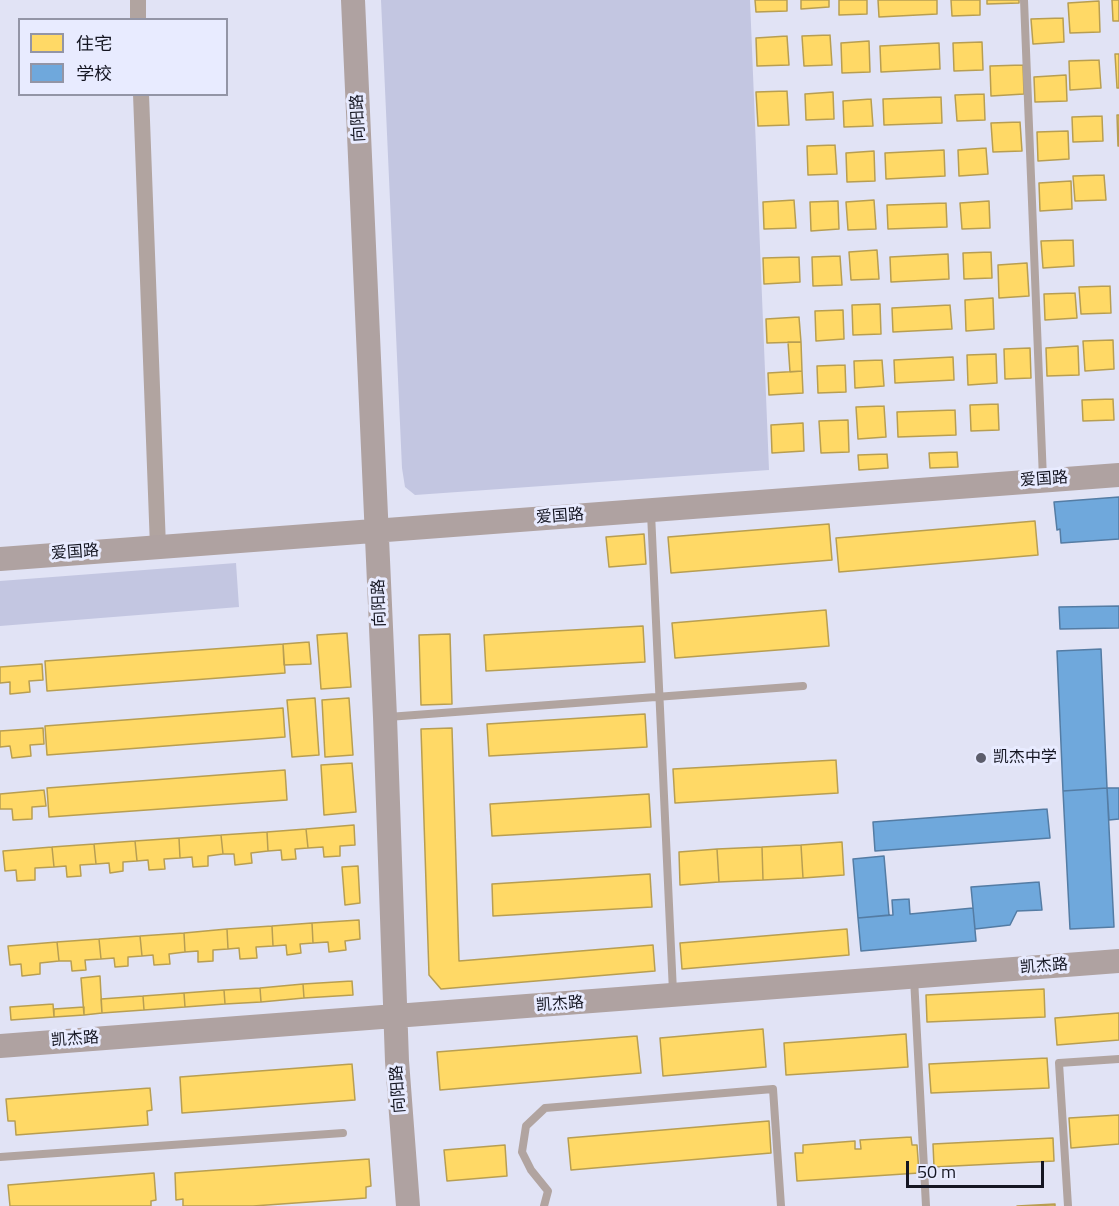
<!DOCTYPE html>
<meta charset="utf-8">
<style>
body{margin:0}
#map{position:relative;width:1119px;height:1206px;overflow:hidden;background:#e1e3f5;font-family:"Titillium Web","Noto Sans SC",sans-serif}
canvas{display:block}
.legend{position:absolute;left:18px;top:18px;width:210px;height:78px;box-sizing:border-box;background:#e8ebff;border:2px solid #9395a6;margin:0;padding:8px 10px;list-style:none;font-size:18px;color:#141521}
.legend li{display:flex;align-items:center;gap:12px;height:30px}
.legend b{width:30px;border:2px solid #9395a6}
.scale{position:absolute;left:906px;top:1161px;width:138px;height:27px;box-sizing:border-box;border:3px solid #141521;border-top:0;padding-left:8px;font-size:18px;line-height:21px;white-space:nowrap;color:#141521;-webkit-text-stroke:4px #e8ebff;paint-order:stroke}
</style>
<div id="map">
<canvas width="1119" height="1206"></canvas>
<ul class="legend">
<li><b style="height:16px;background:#ffd966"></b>住宅</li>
<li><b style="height:16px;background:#6fa8dc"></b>学校</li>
</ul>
<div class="scale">50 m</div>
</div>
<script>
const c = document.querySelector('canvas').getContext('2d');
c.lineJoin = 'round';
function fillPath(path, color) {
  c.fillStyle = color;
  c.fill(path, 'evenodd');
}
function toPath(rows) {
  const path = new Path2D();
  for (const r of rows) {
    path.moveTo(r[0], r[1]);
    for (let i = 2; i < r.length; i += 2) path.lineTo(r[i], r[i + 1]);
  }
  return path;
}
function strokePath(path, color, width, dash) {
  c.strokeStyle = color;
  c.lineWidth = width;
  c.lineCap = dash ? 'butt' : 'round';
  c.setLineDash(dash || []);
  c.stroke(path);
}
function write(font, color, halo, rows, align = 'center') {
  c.font = font + ' "Titillium Web","Noto Sans SC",sans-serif';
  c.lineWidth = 6;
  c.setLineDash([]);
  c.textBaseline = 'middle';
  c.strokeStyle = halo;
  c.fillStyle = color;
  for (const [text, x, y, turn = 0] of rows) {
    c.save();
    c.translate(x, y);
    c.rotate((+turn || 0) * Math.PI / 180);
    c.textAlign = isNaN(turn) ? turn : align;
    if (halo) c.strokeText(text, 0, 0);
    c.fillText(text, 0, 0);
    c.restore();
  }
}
const green = toPath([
 [381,0,750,0,769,470,415,495,405,487,402,468],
 [236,563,239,607,0,626,0,581]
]);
const homes = toPath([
 [755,0,787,0,787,11,756,12,755,0],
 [801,0,829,0,829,7,801,9,801,0],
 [839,0,867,0,867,14,839,15,839,0],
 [878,0,937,0,937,14,879,17,878,0],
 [951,0,980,0,980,15,952,16,951,0],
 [987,0,1019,0,1019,3,987,4,987,0],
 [1112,0,1119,0,1119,21,1113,21,1112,0],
 [1099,1,1100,32,1070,33,1068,3,1099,1],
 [1063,18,1064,42,1033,44,1031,19,1063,18],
 [830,35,832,65,804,66,802,36,830,35],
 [787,36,789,65,757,66,756,38,787,36],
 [869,41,870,72,842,73,841,43,869,41],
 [982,42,983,70,954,71,953,43,982,42],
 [939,43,940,69,881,72,880,46,939,43],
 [1115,54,1119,54,1119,88,1117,88,1115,54],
 [1099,60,1101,88,1070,90,1069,61,1099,60],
 [1023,65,1024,94,991,96,990,66,1023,65],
 [1066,75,1067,101,1035,102,1034,77,1066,75],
 [787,91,789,125,758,126,756,92,787,91],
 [833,92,834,119,806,120,805,94,833,92],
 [984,94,985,120,957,121,955,95,984,94],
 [941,97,942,123,884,125,883,99,941,97],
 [871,99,873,126,844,127,843,101,871,99],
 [1117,115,1119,115,1119,146,1118,146,1117,115],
 [1102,116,1103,141,1073,142,1072,117,1102,116],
 [1020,122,1022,151,993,152,991,123,1020,122],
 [1068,131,1069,159,1038,161,1037,132,1068,131],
 [835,145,837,174,808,175,807,146,835,145],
 [986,148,988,174,959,176,958,150,986,148],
 [944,150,945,176,886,179,885,153,944,150],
 [874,151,875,181,847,182,846,153,874,151],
 [1104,175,1106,200,1075,201,1073,176,1104,175],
 [1071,181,1072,209,1040,211,1039,183,1071,181],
 [794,200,796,228,764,229,763,202,794,200],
 [874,200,876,229,848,230,846,202,874,200],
 [838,201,839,229,811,231,810,202,838,201],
 [989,201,990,228,962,229,960,203,989,201],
 [946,203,947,227,888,229,887,205,946,203],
 [1073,240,1074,266,1043,268,1041,241,1073,240],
 [877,250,879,279,851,280,849,252,877,250],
 [991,252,992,278,964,279,963,253,991,252],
 [948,254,949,279,891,282,890,257,948,254],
 [840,256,842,285,813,286,812,257,840,256],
 [799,257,800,282,764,284,763,258,799,257],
 [1027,263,1029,296,999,298,998,265,1027,263],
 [1110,286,1111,313,1081,314,1079,287,1110,286],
 [1075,293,1077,318,1045,320,1044,294,1075,293],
 [993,298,994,329,966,331,965,300,993,298],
 [880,304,881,334,853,335,852,305,880,304],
 [950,305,952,329,893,332,892,308,950,305],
 [843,310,844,339,816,341,815,311,843,310],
 [799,317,801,342,767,343,766,319,799,317],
 [1113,340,1114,369,1085,371,1083,341,1113,340],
 [788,342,801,342,802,371,790,372,788,342],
 [1078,346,1079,375,1047,376,1046,348,1078,346],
 [1030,348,1031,378,1005,379,1004,349,1030,348],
 [996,354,997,383,968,385,967,355,996,354],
 [953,357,954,380,895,383,894,360,953,357],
 [882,360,884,386,855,388,854,361,882,360],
 [845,365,846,392,818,393,817,366,845,365],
 [802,371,803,393,769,395,768,373,802,371],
 [1113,399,1114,420,1083,421,1082,400,1113,399],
 [998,404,999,430,971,431,970,405,998,404],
 [884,406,886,437,858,439,856,407,884,406],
 [955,410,956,435,898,437,897,412,955,410],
 [848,420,849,452,821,453,819,421,848,420],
 [803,423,804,451,772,453,771,425,803,423],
 [957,452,958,467,930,468,929,453,957,452],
 [887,454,888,468,859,470,858,455,887,454],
 [1035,521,1038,555,839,572,836,538,1035,521],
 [829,524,832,560,671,573,668,537,829,524],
 [644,534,646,564,609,567,606,537,644,534],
 [826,610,829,646,675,658,672,623,826,610],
 [643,626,645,662,486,671,484,635,643,626],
 [347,633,351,687,321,689,317,635,347,633],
 [450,634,452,704,421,705,419,635,450,634],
 [309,642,311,664,284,665,283,644,309,642],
 [283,644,285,673,47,691,45,661,283,644],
 [42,664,43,680,29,681,30,692,10,694,10,682,0,683,0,667,42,664],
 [315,698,319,755,292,757,287,700,315,698],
 [349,698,353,755,325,757,322,700,349,698],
 [283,708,285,737,47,755,45,726,283,708],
 [645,714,647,747,489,756,487,724,645,714],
 [43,728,44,744,30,745,31,756,12,758,10,746,0,747,0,731,43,728],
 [452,728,459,961,653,945,655,971,441,989,429,975,421,729,452,728],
 [836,760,838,793,675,803,673,769,836,760],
 [352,763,356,812,324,815,321,765,352,763],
 [285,770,287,800,49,817,47,788,285,770],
 [44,790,46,806,32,807,32,819,13,820,12,809,0,809,0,794,44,790],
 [649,794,651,827,492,836,490,804,649,794],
 [354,825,355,845,340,846,340,856,324,857,323,847,308,848,306,829,354,825],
 [306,829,308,848,295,849,296,859,282,860,281,850,268,851,267,832,306,829],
 [267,832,268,851,251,853,252,863,235,865,234,854,223,854,221,835,267,832],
 [221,835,223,854,208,856,208,866,193,867,192,857,180,858,179,838,221,835],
 [179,838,180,858,164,859,165,869,149,870,148,860,137,861,135,841,179,838],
 [135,841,137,861,123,862,123,871,110,873,109,863,96,864,94,844,135,841],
 [842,842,844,875,803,878,801,845,842,842],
 [94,844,96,864,80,865,81,876,67,877,66,866,54,867,52,847,94,844],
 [801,845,803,878,763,880,762,847,801,845],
 [52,847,54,867,35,868,35,880,17,881,16,870,5,871,3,851,52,847],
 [762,847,763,880,719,882,717,849,762,847],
 [717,849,719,882,680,885,679,852,717,849],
 [358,866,360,903,345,905,342,867,358,866],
 [650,874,652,907,493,916,492,884,650,874],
 [359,920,360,939,345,941,346,950,329,952,328,942,313,943,312,923,359,920],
 [312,923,313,943,300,944,301,953,287,955,286,945,273,946,272,926,312,923],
 [272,926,273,946,256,947,257,958,240,959,239,948,228,949,227,929,272,926],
 [227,929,228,949,213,950,213,961,198,962,198,951,185,952,184,933,227,929],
 [847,929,849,955,682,969,680,943,847,929],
 [184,933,185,952,169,954,170,964,154,965,153,955,142,956,140,936,184,933],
 [140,936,142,956,128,957,128,966,115,967,114,958,101,959,99,939,140,936],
 [99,939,101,959,85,960,86,970,72,971,71,961,59,961,57,942,99,939],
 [57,942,59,961,40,963,40,974,22,976,21,964,10,965,8,946,57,942],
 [100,976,102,1013,84,1015,81,978,100,976],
 [352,981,353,995,304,998,303,984,352,981],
 [303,984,304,998,261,1002,260,988,303,984],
 [260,988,261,1002,225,1004,224,990,260,988],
 [1044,989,1045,1017,927,1022,926,995,1044,989],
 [224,990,225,1004,185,1007,184,993,224,990],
 [184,993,185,1007,144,1010,143,996,184,993],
 [143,996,144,1010,102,1013,101,999,143,996],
 [53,1004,54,1017,11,1020,10,1007,53,1004],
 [84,1007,84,1015,54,1017,54,1009,84,1007],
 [1119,1013,1119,1040,1057,1045,1055,1018,1119,1013],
 [763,1029,766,1067,663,1076,660,1038,763,1029],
 [906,1034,908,1067,786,1075,784,1043,906,1034],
 [637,1036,641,1073,440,1090,437,1052,637,1036],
 [1047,1058,1049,1088,931,1093,929,1064,1047,1058],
 [352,1064,355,1100,182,1113,180,1077,352,1064],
 [150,1088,152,1110,147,1111,148,1125,16,1135,15,1121,8,1121,6,1099,150,1088],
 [1119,1115,1119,1144,1071,1148,1069,1118,1119,1115],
 [769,1121,771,1153,571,1170,568,1138,769,1121],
 [911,1137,912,1145,917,1145,919,1173,797,1181,795,1153,803,1153,803,1145,855,1141,855,1149,861,1149,860,1140,911,1137],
 [1053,1138,1054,1161,934,1167,933,1144,1053,1138],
 [505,1145,507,1176,447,1181,444,1150,505,1145],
 [369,1159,371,1186,366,1187,366,1198,253,1206,183,1206,183,1199,176,1200,175,1173,369,1159],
 [154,1173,156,1200,151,1201,151,1206,10,1206,8,1185,154,1173],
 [1055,1204,1055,1206,1017,1206,1055,1204]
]);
const schools = toPath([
 [1119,497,1119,539,1061,543,1060,529,1057,530,1054,502,1119,497],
 [1119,606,1119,628,1060,629,1059,607,1119,606],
 [1101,649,1107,788,1063,791,1057,651,1101,649],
 [1107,788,1119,788,1119,819,1109,820,1107,788],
 [1107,788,1114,927,1070,929,1063,791,1107,788],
 [1047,809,1050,838,875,851,873,822,1047,809],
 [884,856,889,915,858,918,853,859,884,856],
 [1039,882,1042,910,1017,911,1010,925,975,929,971,887,1039,882],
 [909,899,910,914,973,908,976,941,861,951,858,918,893,915,892,900,909,899]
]);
const lane = toPath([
 [1024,0,1043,479],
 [651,513,673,992],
 [388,717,803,686],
 [914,978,926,1206],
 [0,1157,343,1133],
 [544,1206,548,1191,531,1170,522,1152,526,1126,545,1108,773,1089,781,1206],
 [1068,1206,1059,1063,1119,1059]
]);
const street = toPath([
 [138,0,138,20],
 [141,94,158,547]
]);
const secondary = toPath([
 [353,0,385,717,397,1061,408,1206],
 [0,559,1119,475],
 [0,1046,1119,961]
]);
const markers = [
 [981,758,6,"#5c5d6b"]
];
const streetNames = [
 ["向阳路",359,118,-93],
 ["爱国路",1044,480,-4],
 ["爱国路",560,517,-4],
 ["爱国路",75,553,-4],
 ["向阳路",380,603,-92],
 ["凯杰路",1044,967,-4],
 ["凯杰路",560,1005,-4],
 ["凯杰路",75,1040,-4],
 ["向阳路",399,1089,-94]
];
const poiNames = [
 ["凯杰中学",993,758]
];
fillPath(green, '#c3c6e1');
fillPath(homes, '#ffd966');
strokePath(homes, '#b89e51', 1.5);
fillPath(schools, '#6fa8dc');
strokePath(schools, '#547ca4', 1.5);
strokePath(lane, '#b1a4a0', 8);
strokePath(street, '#b1a4a0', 16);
strokePath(secondary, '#afa2a1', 24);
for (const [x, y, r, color] of markers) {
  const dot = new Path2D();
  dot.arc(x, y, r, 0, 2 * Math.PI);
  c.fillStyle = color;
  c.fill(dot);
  strokePath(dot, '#e8ebff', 2);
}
write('16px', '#141521', '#e8ebff', streetNames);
write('16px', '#141521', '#e8ebff', poiNames, 'left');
</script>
